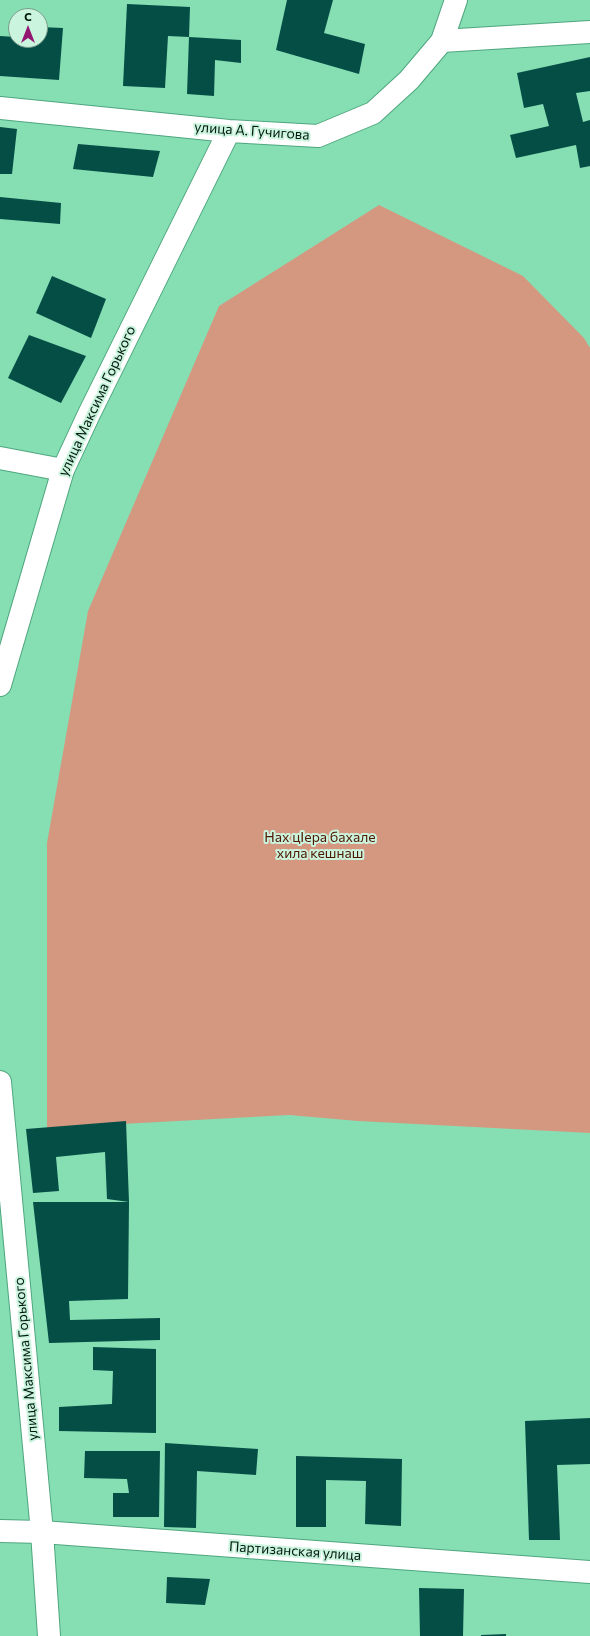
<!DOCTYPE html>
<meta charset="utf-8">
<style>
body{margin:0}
#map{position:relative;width:590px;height:1636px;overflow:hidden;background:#86deb3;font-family:Commissioner,sans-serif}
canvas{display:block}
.north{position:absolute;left:8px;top:8px;width:40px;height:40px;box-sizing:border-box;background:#cbf4de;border:1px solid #7a9d8b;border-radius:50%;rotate:0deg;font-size:11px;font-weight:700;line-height:16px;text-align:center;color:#001a0e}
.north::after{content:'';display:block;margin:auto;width:14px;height:18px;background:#931671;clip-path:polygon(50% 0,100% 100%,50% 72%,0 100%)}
</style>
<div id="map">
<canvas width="590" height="1636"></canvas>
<div class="north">С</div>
</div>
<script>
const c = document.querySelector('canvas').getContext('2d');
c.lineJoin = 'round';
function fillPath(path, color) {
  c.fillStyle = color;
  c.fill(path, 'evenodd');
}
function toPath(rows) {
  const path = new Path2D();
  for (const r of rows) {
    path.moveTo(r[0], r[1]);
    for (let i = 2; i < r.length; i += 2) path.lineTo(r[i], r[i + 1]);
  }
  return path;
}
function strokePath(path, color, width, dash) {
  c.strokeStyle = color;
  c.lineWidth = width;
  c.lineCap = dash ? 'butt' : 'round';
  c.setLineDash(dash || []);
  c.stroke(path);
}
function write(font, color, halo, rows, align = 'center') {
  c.font = font + ' Commissioner,sans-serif';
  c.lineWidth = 4;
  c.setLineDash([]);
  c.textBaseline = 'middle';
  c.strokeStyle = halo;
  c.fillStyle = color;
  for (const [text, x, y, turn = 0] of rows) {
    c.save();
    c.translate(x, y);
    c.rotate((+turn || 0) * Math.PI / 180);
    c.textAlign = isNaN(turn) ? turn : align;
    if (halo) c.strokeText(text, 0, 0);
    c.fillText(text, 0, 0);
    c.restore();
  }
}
const green = toPath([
 [379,205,523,276,584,338,590,348,590,1133,358,1121,289,1115,47,1128,47,843,88,611,219,306]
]);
const building = toPath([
 [287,0,333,0,324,33,365,44,359,74,276,50],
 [127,4,190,7,189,37,241,40,241,63,215,60,214,96,187,94,189,37,168,36,165,88,123,86],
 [40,27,63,28,59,80,0,76,0,36,16,37,16,40,40,40],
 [590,57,590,91,576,93,583,122,590,120,590,166,580,168,576,145,516,158,510,135,549,126,543,104,524,108,517,73],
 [0,127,17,129,12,174,0,174],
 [78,144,160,151,153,177,73,169],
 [0,197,61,203,60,224,0,219],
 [52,276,106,299,91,338,36,313],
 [29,335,86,356,61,403,8,378],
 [126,1121,129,1202,107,1199,105,1152,56,1157,59,1191,33,1193,26,1129],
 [33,1202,129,1202,128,1299,69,1301,70,1320,160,1318,160,1340,49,1343],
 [93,1347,156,1349,156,1433,59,1431,59,1407,112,1404,113,1371,93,1370],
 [590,1418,590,1464,557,1465,560,1540,529,1540,525,1421],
 [165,1443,258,1449,256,1475,197,1471,196,1528,164,1527],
 [85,1451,160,1451,159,1517,113,1517,113,1493,129,1493,127,1479,84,1478],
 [296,1456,402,1459,401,1526,365,1524,366,1481,326,1480,326,1527,296,1527],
 [167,1577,210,1579,205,1605,166,1603],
 [419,1588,464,1589,463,1636,420,1636],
 [506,1634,506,1636,481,1636,481,1635]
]);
const minor = toPath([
 [442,41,590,32],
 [0,458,63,470],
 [0,1531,42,1532,590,1572]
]);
const tertiary = toPath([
 [0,108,229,131,318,136,373,113,409,80,442,41,456,0],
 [0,685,63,470,89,414,229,131],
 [0,1082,42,1532,49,1636]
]);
const streetNames = [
 ["улица А. Гучигова",252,131,4],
 ["улица Максима Горького",97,401,-65],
 ["улица Максима Горького",26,1359,-95],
 ["Партизанская улица",295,1551,4]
];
const parkNames = [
 ["Нах цIера бахале",320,837],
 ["хила кешнаш",320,853]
];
fillPath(green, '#d49881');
fillPath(building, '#054e46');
strokePath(minor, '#4ea67e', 24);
strokePath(tertiary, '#4ea67e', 24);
strokePath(minor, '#fff', 22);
strokePath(tertiary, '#fff', 22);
write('14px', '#001a0e', '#cbf4de', streetNames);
write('14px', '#4f1700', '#cbf4de', parkNames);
</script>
